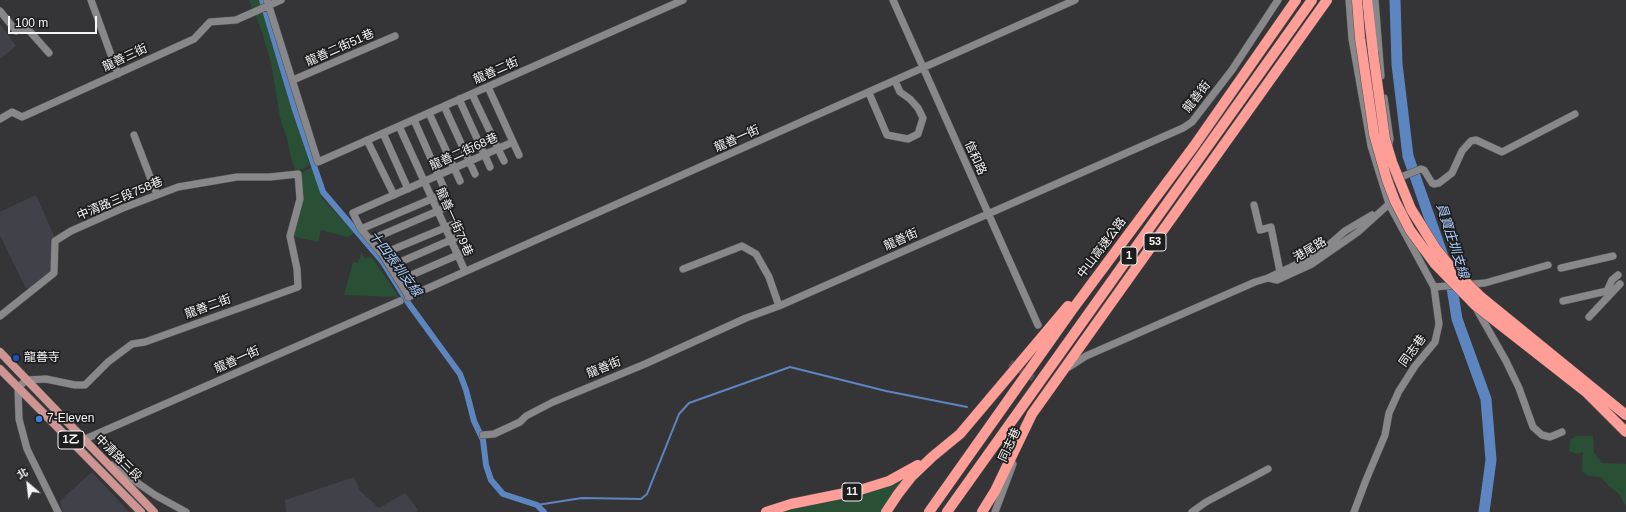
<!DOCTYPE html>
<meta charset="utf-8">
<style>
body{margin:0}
#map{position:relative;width:1626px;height:512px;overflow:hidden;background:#353538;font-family:Arial,"Noto Sans TC",sans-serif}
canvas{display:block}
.north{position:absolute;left:8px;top:464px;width:40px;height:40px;-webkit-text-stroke:3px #1d1d1e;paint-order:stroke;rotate:332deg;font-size:11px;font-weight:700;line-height:16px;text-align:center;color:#f5f5f6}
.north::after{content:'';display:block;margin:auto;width:14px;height:18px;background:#f5f5f6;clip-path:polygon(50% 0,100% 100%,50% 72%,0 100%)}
.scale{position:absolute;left:8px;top:16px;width:89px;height:18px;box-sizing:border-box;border:2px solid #f5f5f6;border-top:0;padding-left:5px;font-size:12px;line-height:14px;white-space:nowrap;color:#f5f5f6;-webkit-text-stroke:3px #1d1d1e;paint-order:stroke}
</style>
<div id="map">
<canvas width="1626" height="512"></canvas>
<div class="north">北</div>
<div class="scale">100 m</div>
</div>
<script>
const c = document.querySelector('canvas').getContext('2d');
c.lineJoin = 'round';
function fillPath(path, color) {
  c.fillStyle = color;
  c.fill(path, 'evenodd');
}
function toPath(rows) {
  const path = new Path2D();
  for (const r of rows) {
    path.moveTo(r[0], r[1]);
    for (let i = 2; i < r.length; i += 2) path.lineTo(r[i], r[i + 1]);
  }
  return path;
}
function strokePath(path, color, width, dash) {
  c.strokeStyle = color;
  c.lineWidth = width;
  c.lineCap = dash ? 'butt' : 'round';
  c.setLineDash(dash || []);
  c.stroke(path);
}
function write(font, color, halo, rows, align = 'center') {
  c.font = font + ' Arial,"Noto Sans TC",sans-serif';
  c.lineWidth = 3.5;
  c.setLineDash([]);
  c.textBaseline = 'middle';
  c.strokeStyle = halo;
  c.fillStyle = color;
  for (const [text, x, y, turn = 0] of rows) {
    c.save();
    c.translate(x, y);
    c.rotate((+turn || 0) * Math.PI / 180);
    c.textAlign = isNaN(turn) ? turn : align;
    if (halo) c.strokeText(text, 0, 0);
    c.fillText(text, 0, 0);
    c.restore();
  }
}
const built = toPath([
 [0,24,16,46,0,59],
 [36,195,55,238,51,272,29,289,25,287,0,235,0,212],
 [92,472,129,512,63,512,60,501],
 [354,477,360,491,379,508,405,493,418,510,416,512,286,512,285,500]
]);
const green = toPath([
 [249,0,259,0,288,98,310,165,297,172,292,162,287,139,280,117,271,62,261,29],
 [312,167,322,198,354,233,348,237,321,230,318,242,292,236,302,199,299,174],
 [361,253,366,259,371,256,399,297,344,295,353,262,358,263],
 [1576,436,1593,436,1594,453,1602,463,1626,464,1626,507,1619,494,1609,486,1601,477,1589,476,1582,471,1583,452,1577,454,1569,451,1570,440],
 [902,480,904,482,880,512,781,512,861,495]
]);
const stream = toPath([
 [537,505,582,498,641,499,647,494,679,414,689,403,790,367,886,391,967,407]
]);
const canal = toPath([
 [262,0,294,107,323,192,382,261,409,304,460,374,466,390,474,421,483,440,486,465,491,480,503,494,537,505,544,512]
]);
const river = toPath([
 [1395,0,1397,64,1408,156,1444,259],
 [1450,275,1457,319,1486,399,1491,460,1484,512]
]);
const minorTunnel = toPath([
 [1010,363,1052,391]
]);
const minor = toPath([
 [91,0,118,74],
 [267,0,318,162,683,0],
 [893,0,1038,325],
 [1349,0,1352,39,1371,146,1389,204,1434,287,1439,324,1435,342,1415,366,1399,391,1389,413,1385,435,1366,480,1354,512],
 [1375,0,1381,76],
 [0,11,16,31,26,27,49,53],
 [293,80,395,36],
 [488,87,519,155],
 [869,93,887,135,908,139,918,134,923,118,918,108,910,99,900,92,895,81],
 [472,94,504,161],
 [1384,98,1390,139,1388,148],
 [459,99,490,167],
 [444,106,475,174],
 [429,113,460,181],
 [0,119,12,112,22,117,194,39,210,22,236,20,281,0],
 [414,120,444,188],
 [399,126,465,271],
 [383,133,408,189],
 [134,135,157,195],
 [367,140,394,195],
 [1396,179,1421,169,1424,170,1432,183,1434,184,1439,183,1452,173,1462,151,1471,141,1476,140,1502,152,1575,114],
 [1254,205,1260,230,1271,227,1280,272],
 [361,229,441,195],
 [370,240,447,207],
 [382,254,454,224],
 [391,266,460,236],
 [1561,268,1613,256],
 [683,269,742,246,756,254,769,277,779,306],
 [1268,278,1306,260,1329,245,1345,231,1372,215],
 [400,280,467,251],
 [1434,287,1485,283,1548,265],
 [408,297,1075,0],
 [409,297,382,254,361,229,353,213,513,142],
 [1563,301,1607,291,1612,280,1618,275],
 [1476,308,1506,361,1519,388,1533,427,1542,435,1550,437,1562,432],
 [0,316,54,273,55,241,71,231,123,208,178,187,237,177,270,177,298,174,300,199,290,236,297,269,298,287,145,342,132,344,108,362,85,385,75,385,46,379,26,380,18,388,19,419,27,449,58,512],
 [1589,317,1620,284],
 [1069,367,1086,356,1255,282,1268,278,1277,280,1312,264,1358,232,1389,204],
 [483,435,494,434,520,422,526,416,553,402,645,364,746,318,779,306,1183,128,1192,122,1232,70,1278,0],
 [83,440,400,301],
 [112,465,155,495,186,512],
 [995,512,1013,464],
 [1192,512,1206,502,1268,469]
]);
const major = toPath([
 [0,352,154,512],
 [0,369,141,512]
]);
const highway = toPath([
 [1367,0,1373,52],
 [766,512,791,504,860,490,889,481,918,465],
 [886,512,898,494,912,476,932,457,960,434,1068,306],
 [929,512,1072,310,1194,146,1296,0],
 [947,512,1312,0],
 [982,512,995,491,1032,414,1327,0]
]);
const highwayBridge = toPath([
 [1357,0,1360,38,1374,134,1387,180,1395,201,1410,230,1435,264,1475,305,1586,392,1626,432],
 [1373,52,1385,139,1392,162,1411,209,1436,249,1450,266,1481,297,1626,415]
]);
const markers = [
 [16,358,4,"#1a4fb4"],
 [39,419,4,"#3f7fe0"]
];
const shields = [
 [1155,242,22],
 [1129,256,16],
 [71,440,26],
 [852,492,20]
];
const shieldNames = [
 ["53",1155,242],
 ["1",1129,256],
 ["1乙",71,440],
 ["11",852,492]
];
const streetNames = [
 ["龍善二街51巷",340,48,-24],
 ["龍善三街",125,58,-25],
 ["龍善二街",496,71,-24],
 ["龍善街",1197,97,-52],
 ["龍善一街",737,139,-24],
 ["龍善二街68巷",464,152,-24],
 ["信和路",975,158,66],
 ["中清路三段758巷",120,199,-23],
 ["龍善一街79巷",454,222,66],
 ["龍善街",901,240,-24],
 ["中山高速公路",1102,248,-53],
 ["港尾路",1310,250,-31],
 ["龍善二街",208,307,-20],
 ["同志巷",1413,351,-54],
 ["龍善一街",237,360,-24],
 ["龍善街",604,368,-22],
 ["同志巷",1010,445,-65],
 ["中清路三段",118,458,45]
];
const poiNames = [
 ["龍善寺",24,358],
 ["7-Eleven",47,419]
];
const waterNames = [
 ["員寶庄圳支線",1452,241,72],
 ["十四張圳支線",395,264,53]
];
fillPath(built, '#414149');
fillPath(green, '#295035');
strokePath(stream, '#5d86c1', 2);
strokePath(canal, '#5d86c1', 6);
strokePath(river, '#5d86c1', 11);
strokePath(minorTunnel, '#525254', 7, [7, 3.5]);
strokePath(minor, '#515153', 8);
strokePath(major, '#515153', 9);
strokePath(highway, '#515153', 11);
strokePath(minor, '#88888b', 7);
strokePath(major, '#cf9592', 8);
strokePath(highway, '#ff9e97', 10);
strokePath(highwayBridge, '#515153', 11, []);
strokePath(highwayBridge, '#ff9e97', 10);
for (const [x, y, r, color] of markers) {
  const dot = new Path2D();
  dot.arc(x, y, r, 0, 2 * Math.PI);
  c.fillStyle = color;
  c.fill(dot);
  strokePath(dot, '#1d1d1e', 1.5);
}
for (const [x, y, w] of shields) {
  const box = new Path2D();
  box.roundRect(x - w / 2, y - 9, w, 18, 3);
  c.fillStyle = '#1d1d1e';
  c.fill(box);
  strokePath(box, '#f5f5f6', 1);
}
write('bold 11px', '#f5f5f6', null, shieldNames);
write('12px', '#f5f5f6', '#1d1d1e', streetNames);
write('12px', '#f5f5f6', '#1d1d1e', poiNames, 'left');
write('italic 13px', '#abcdfe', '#1d1d1e', waterNames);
</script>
